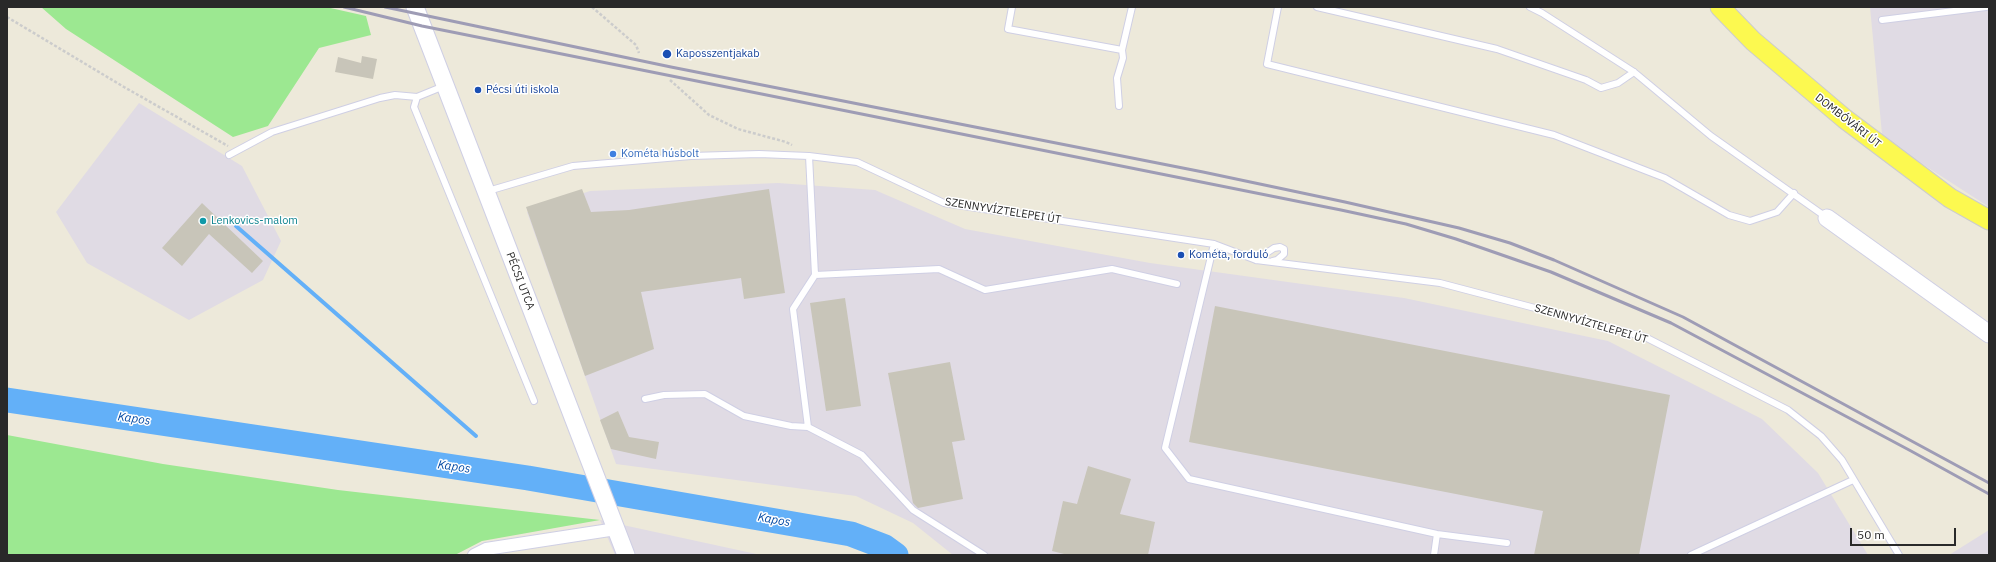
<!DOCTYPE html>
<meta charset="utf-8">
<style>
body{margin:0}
#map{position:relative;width:1996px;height:562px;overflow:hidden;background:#ede9da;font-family:"IBM Plex Sans",sans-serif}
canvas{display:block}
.frame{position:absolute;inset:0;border:8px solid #292929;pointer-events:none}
.scale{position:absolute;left:1850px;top:528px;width:106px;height:18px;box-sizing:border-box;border:2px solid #292929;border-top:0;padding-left:5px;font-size:12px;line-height:14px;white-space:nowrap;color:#292929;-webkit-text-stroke:3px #fff;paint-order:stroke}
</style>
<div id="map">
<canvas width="1996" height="562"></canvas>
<div class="frame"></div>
<div class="scale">50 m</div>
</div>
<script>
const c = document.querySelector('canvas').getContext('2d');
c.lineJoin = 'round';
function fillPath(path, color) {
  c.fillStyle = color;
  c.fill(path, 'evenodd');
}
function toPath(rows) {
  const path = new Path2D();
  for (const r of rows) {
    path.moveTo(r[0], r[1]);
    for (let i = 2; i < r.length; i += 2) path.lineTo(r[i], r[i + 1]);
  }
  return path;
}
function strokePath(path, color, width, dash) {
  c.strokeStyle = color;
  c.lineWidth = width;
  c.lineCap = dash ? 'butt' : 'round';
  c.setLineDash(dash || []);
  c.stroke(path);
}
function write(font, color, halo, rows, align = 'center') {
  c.font = font + ' "IBM Plex Sans",sans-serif';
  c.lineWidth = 3;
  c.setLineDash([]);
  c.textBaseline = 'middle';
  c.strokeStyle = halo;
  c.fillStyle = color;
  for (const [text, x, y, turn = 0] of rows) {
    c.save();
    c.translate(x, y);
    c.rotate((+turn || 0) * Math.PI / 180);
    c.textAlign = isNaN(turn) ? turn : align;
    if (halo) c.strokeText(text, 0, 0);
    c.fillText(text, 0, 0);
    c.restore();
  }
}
const industrial = toPath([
 [1870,7,1989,7,1989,207,1910,156,1882,134],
 [139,103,242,166,281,241,263,280,189,320,87,263,56,212],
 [778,183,875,190,965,229,1150,263,1404,298,1608,341,1762,419,1818,473,1868,555,953,555,913,523,856,496,616,464,527,212,590,191],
 [600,520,761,555,615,555],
 [1989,530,1989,555,1949,555]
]);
const green = toPath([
 [41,7,326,7,366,16,371,35,319,48,268,126,233,137,66,29],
 [7,435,163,464,338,490,600,520,482,541,455,555,7,555]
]);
const stream = toPath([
 [236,226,476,436]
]);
const river = toPath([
 [7,400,528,478,851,534,885,547,896,555]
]);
const building = toPath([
 [362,56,377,59,373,79,335,72,338,57,361,63],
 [582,189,591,212,629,210,769,189,785,293,744,299,741,278,641,292,654,349,585,376,526,207],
 [202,203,263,261,252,273,209,234,182,266,162,248],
 [845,298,861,406,826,411,810,303],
 [1215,306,1670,395,1639,555,1534,555,1543,511,1189,442],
 [950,362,965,440,952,442,963,499,918,508,913,503,888,373],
 [618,411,629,437,659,442,656,459,611,449,600,420],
 [1088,466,1131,479,1120,514,1155,522,1148,555,1068,555,1052,551,1063,501,1077,504]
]);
const path = toPath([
 [592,7,636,45,639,53],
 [7,17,124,87,228,146],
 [670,80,709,115,738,129,786,142,792,145]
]);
const lane = toPath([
 [1012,7,1008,29,1122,50,1132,7],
 [1278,7,1267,64,1554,135,1665,178,1729,215,1750,221,1777,212,1794,193],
 [1317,7,1497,49,1586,80,1601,88,1618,83,1634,72],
 [1530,7,1542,13,1634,72,1711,136,1826,217],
 [1882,20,1986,7],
 [444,86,417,97,414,107,534,401],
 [1119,106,1117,78,1123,58,1122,50],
 [229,155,272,132,380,98,395,95,417,97],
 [809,156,815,275,939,269,985,290,1112,269,1177,284],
 [488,191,573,166,691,156,759,154,809,156,857,162,944,203,1214,244,1256,260,1440,283,1645,337,1788,410,1821,436,1842,460,1899,555],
 [1214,244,1165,448,1189,479,1437,534,1507,543],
 [1256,260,1274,248,1280,247,1284,249,1284,254,1277,260,1273,261],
 [815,275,793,309,808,427,862,455,913,510,984,555],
 [645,399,664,395,705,394,744,416,791,426,808,427],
 [1434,555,1437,534],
 [1691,555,1853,480]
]);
const street = toPath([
 [474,555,486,549,616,529]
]);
const secondary = toPath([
 [415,7,626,555],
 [1827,218,1989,334]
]);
const primary = toPath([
 [1720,7,1753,41,1845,119,1950,198,1989,220]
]);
const rail = toPath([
 [344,7,422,26,1341,210,1406,224,1456,239,1551,272,1671,323,1911,451,1989,494],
 [385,7,671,67,1203,172,1345,202,1459,228,1510,243,1554,260,1683,317,1989,483]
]);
const markers = [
 [667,54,5,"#1a4fb4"],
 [478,90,4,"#1a4fb4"],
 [613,154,4,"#3f7fe0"],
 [203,221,4,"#0f9aa8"],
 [1181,255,4,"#1a4fb4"]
];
const transitNames = [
 ["Kaposszentjakab",676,54],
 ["Pécsi úti iskola",486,90],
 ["Kométa, forduló",1189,255]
];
const streetNames = [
 ["DOMBÓVÁRI ÚT",1848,121,38],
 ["SZENNYVÍZTELEPEI ÚT",1003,211,9],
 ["PÉCSI UTCA",520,281,69],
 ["SZENNYVÍZTELEPEI ÚT",1591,324,16]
];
const shopNames = [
 ["Kométa húsbolt",621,154]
];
const cultureNames = [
 ["Lenkovics-malom",211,221]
];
const waterNames = [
 ["Kapos",134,419,8],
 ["Kapos",454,467,8],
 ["Kapos",774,520,10]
];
fillPath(industrial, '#e0dbe4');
fillPath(green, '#9ce891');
strokePath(stream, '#63b0f8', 4);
strokePath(river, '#63b0f8', 25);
fillPath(building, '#c8c5b9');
strokePath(lane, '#cfcfe4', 8);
strokePath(street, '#cfcfe4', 14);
strokePath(secondary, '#cfcfe4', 19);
strokePath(primary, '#ccc', 21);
strokePath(path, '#ccc', 2.5, [3, 2]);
strokePath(lane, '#fff', 6);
strokePath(street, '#fff', 12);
strokePath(secondary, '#fff', 17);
strokePath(primary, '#fcf950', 19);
strokePath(rail, '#9e9cb5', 3);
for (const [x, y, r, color] of markers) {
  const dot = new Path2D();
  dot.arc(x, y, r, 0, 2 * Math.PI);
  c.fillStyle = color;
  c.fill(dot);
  strokePath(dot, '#fff', 1.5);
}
write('11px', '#164399', '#fff', transitNames, 'left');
write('11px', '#292929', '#fff', streetNames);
write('11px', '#366cbe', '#fff', shopNames, 'left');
write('11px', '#0d838f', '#fff', cultureNames, 'left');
write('italic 12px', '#0249a4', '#fff', waterNames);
</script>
